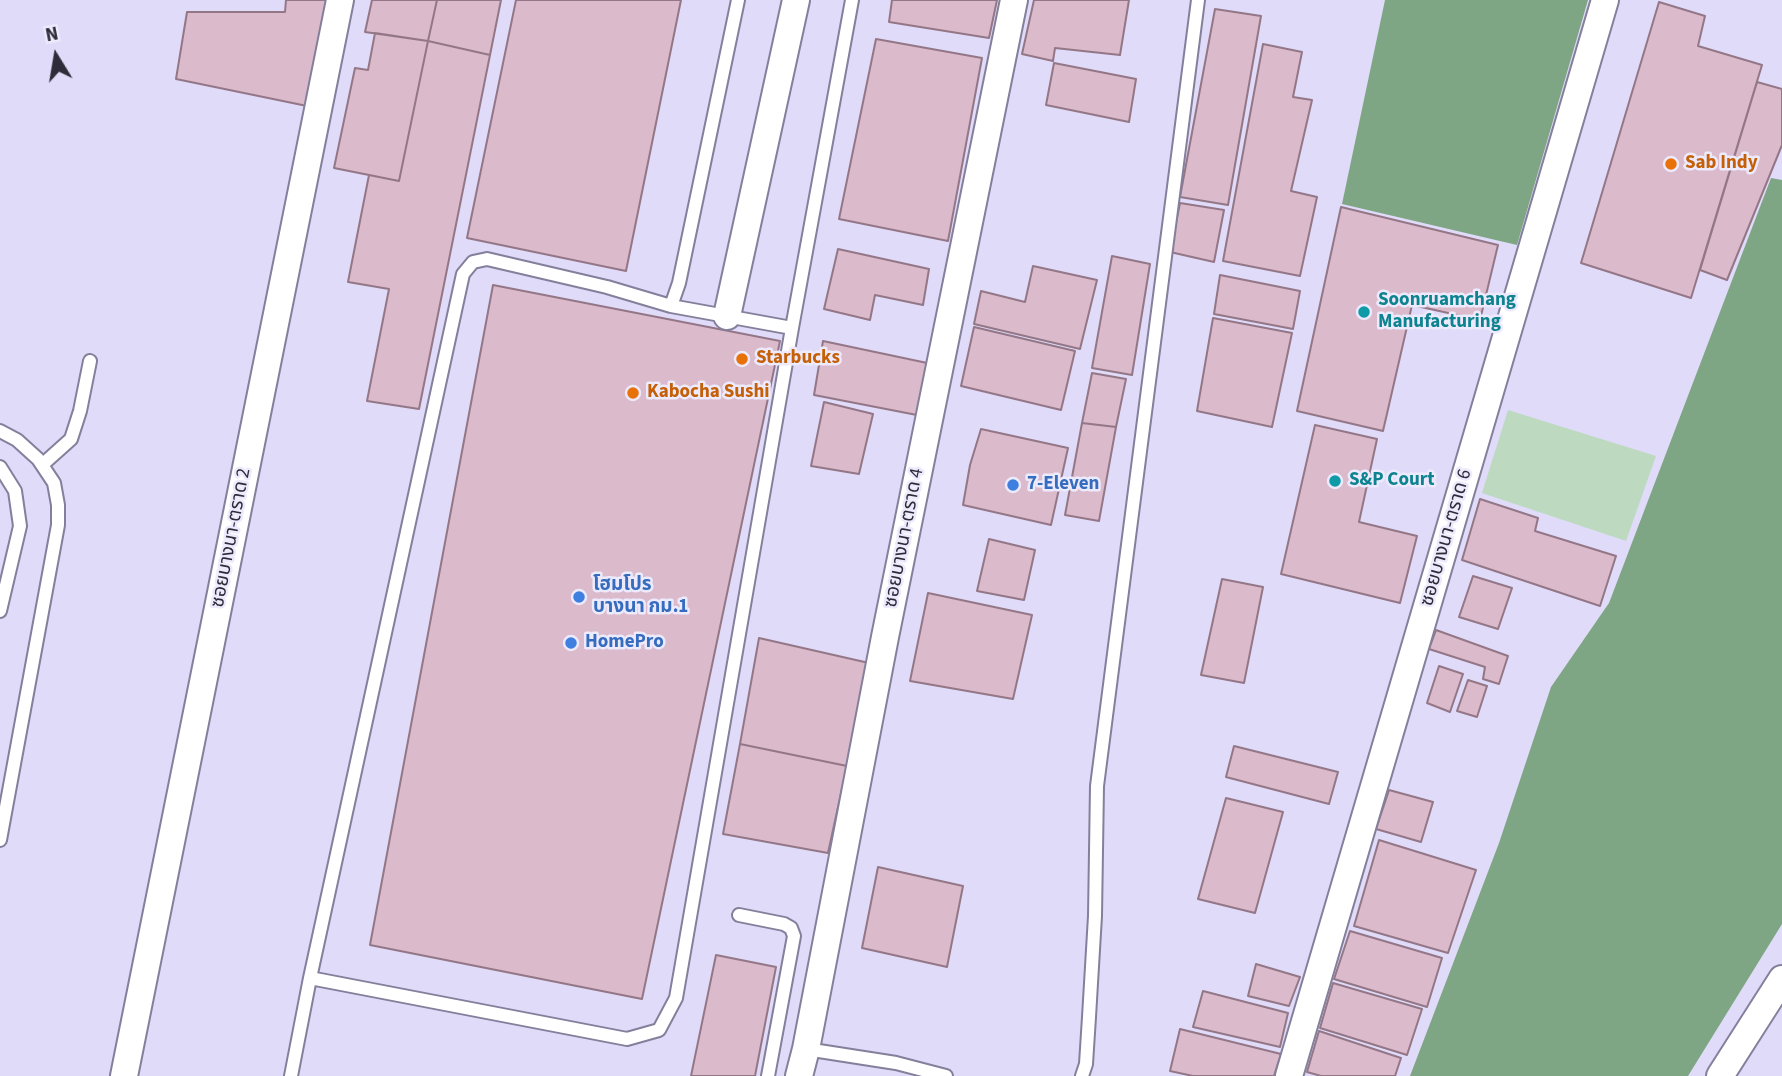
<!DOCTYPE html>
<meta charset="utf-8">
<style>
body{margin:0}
#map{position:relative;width:1782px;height:1076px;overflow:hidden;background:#dfdbf9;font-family:"Source Sans 3",sans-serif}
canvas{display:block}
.north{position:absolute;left:21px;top:21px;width:70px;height:70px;-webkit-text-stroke:5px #eceafc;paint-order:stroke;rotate:349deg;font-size:19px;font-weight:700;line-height:28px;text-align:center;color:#2e2c38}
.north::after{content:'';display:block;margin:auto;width:24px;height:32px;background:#2e2c38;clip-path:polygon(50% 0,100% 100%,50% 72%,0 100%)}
</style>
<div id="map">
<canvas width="1782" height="1076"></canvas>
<div class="north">N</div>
</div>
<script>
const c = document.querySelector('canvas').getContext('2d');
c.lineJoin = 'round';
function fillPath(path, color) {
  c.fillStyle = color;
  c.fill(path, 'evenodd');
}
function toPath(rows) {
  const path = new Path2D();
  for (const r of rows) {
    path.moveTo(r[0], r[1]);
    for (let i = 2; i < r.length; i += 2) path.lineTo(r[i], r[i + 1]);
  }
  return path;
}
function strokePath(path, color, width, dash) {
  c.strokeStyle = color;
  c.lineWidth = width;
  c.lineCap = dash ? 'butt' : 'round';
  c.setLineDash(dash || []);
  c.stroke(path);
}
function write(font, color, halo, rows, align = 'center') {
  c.font = font + ' "Source Sans 3","Noto Sans Thai",sans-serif';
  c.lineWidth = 5;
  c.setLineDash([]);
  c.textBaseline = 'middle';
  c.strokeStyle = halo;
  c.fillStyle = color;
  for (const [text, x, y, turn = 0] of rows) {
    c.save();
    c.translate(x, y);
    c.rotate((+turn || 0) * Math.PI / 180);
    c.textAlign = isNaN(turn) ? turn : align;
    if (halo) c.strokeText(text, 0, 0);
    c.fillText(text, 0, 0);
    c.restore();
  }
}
const green = toPath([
 [1508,410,1656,456,1626,541,1482,493]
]);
const forest = toPath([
 [1385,0,1588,0,1517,245,1342,204],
 [1771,178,1782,180,1782,924,1688,1076,1410,1076,1499,843,1551,687,1609,603]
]);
const building = toPath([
 [286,0,328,0,307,106,176,79,187,12,285,12,286,0],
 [372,0,437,0,428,41,365,32,372,0],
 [437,0,501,0,490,55,428,41,437,0],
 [516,0,681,0,626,271,467,238,516,0],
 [892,0,997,0,989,38,889,22,892,0],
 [1034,0,1129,0,1120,55,1055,48,1053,61,1022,54,1034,0],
 [1659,2,1705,16,1698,46,1762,65,1691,298,1581,263,1659,2],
 [1215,9,1261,16,1228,205,1180,197,1215,9],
 [375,33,428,41,399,181,334,168,355,68,368,70,375,33],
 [876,39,982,58,948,241,839,219,876,39],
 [428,41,490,55,419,409,367,401,389,289,348,282,369,175,399,181,428,41],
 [1263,44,1302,52,1293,97,1312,100,1291,191,1317,197,1300,276,1223,261,1263,44],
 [1054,63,1136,79,1129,122,1046,105,1054,63],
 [1757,82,1782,89,1782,145,1727,280,1700,270,1757,82],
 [1180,203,1224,210,1214,262,1170,252,1180,203],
 [1341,207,1498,245,1480,320,1412,305,1383,431,1297,411,1341,207],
 [838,249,929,269,923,305,875,295,870,320,824,309,838,249],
 [1112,256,1150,264,1132,375,1092,368,1112,256],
 [1033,266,1097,280,1080,349,974,324,981,291,1025,302,1033,266],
 [1220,275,1300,291,1293,329,1214,314,1220,275],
 [493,285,780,341,642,999,370,945,493,285],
 [1213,318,1292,333,1272,427,1197,411,1213,318],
 [974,327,1075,351,1061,410,961,386,974,327],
 [823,341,932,364,922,416,814,395,823,341],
 [1092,373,1126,379,1116,427,1082,423,1092,373],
 [824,402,873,414,859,474,811,466,824,402],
 [1082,423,1116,427,1099,521,1065,515,1082,423],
 [1315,425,1377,439,1359,522,1417,536,1400,603,1281,574,1315,425],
 [981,429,1068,448,1051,525,963,505,970,465,981,429],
 [1480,499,1538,518,1535,531,1616,556,1600,606,1462,560,1480,499],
 [989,539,1035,550,1024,600,977,591,989,539],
 [1473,576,1512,588,1498,629,1459,617,1473,576],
 [1222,579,1263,587,1244,683,1201,675,1222,579],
 [928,593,1032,615,1013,699,910,681,928,593],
 [1436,630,1508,656,1499,684,1483,679,1485,667,1429,649,1436,630],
 [759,638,869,663,847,766,740,744,759,638],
 [1439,666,1463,674,1450,712,1427,703,1439,666],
 [1468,680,1487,686,1477,717,1457,711,1468,680],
 [740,744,847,766,828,853,723,834,740,744],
 [1234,746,1338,772,1329,804,1226,777,1234,746],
 [1389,790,1433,802,1421,842,1376,829,1389,790],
 [1226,798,1283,812,1255,913,1198,899,1226,798],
 [1379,840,1476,870,1448,953,1354,926,1379,840],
 [878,867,963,886,947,967,862,948,878,867],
 [1350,931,1442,958,1427,1007,1334,979,1350,931],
 [716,955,776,967,755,1076,691,1076,716,955],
 [1256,964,1300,977,1289,1006,1248,996,1256,964],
 [1333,983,1422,1009,1407,1055,1320,1028,1333,983],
 [1203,991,1288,1013,1280,1047,1193,1027,1203,991],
 [1180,1029,1281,1054,1274,1076,1193,1076,1170,1071,1180,1029],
 [1319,1031,1401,1058,1395,1076,1321,1076,1307,1072,1319,1031]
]);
const service = toPath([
 [671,306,679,283,738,0],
 [0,431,17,440,38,459,54,483,58,505,58,525,0,840],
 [42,465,71,439,80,411,90,361],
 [0,467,15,491,20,526,0,611],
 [739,915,784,924,791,928,794,936,768,1076],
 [310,978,627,1039,659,1030,676,998,792,328,852,0],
 [806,1049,896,1063,946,1076],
 [291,1076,310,978,463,274,473,262,487,259,607,287,671,306,792,328],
 [1082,1076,1086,1064,1089,1017,1095,916,1097,786,1198,0]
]);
const minor = toPath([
 [727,316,796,0],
 [124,1076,340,0],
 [799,1076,806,1049,885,637,1014,0],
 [1289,1076,1605,0],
 [1720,1076,1782,979]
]);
const markers = [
 [1671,164,7,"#e8710a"],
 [1364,312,7,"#0f9aa8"],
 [742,359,7,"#e8710a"],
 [633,393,7,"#e8710a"],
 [1335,481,7,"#0f9aa8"],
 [1013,485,7,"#3f7fe0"],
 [579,597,7,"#3f7fe0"],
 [571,643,7,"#3f7fe0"]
];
const foodNames = [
 ["Sab Indy",1685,164],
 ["Starbucks",756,359],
 ["Kabocha Sushi",647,393]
];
const cultureNames = [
 ["Soonruamchang",1378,301],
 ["Manufacturing",1378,323],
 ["S&P Court",1349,481]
];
const shopNames = [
 ["7-Eleven",1027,485],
 ["โฮมโปร",593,586],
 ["บางนา กม.1",593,608],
 ["HomePro",585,643]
];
const streetNames = [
 ["ซอยบางนา-ตราด 2",232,538,-79],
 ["ซอยบางนา-ตราด 4",905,538,-79],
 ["ซอยบางนา-ตราด 6",1447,538,-74]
];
fillPath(green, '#bddac0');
fillPath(forest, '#7fa684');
fillPath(building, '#dabacb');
strokePath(building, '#947787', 2);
strokePath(service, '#847f9b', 16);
strokePath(minor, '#847f9b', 30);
strokePath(service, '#fff', 12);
strokePath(minor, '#fff', 26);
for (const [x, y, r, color] of markers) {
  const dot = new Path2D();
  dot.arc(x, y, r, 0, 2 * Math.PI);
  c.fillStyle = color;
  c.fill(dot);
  strokePath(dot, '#eceafc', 2.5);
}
write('bold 19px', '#c56008', '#eceafc', foodNames, 'left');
write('bold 19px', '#0d838f', '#eceafc', cultureNames, 'left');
write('bold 19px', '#366cbe', '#eceafc', shopNames, 'left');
write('19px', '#2e2c38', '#eceafc', streetNames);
</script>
